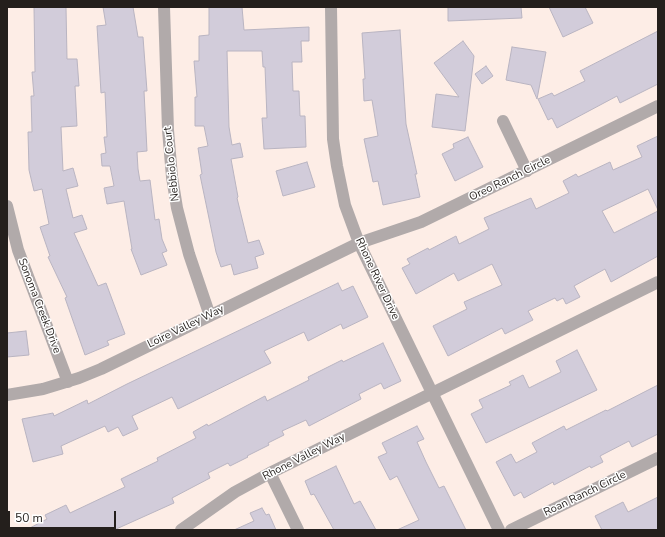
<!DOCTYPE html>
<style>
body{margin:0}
#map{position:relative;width:665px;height:537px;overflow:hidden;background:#fdede6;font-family:"Nunito Sans",sans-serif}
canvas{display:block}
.frame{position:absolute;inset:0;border:8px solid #241f1c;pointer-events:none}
.scale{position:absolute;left:8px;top:511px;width:108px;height:18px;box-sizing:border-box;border:2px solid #241f1c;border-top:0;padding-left:5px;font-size:12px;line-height:14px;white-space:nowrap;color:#241f1c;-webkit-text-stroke:3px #fff;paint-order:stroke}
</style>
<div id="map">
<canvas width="665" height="537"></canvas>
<div class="frame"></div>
<div class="scale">50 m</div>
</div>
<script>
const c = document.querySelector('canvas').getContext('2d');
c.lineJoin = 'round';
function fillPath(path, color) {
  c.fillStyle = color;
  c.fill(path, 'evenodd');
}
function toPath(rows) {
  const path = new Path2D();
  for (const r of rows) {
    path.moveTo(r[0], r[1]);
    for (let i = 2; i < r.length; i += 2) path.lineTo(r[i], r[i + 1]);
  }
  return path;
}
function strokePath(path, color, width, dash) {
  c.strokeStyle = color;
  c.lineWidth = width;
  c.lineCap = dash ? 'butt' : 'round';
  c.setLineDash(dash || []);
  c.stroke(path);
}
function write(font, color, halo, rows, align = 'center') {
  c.font = font + ' "Nunito Sans",sans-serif';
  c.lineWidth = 3;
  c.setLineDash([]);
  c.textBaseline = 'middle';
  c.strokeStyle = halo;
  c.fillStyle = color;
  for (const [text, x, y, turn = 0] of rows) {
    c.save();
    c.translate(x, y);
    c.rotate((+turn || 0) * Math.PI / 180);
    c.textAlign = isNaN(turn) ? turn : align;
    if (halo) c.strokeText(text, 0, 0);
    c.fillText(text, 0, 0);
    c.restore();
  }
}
const building = toPath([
 [34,7,66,7,67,59,77,59,79,86,75,86,77,126,61,127,63,171,73,168,78,186,66,189,73,218,82,215,87,229,74,233,98,286,106,283,125,334,107,341,109,345,85,355,65,298,67,297,48,257,50,256,40,227,49,224,42,189,34,191,29,170,28,132,32,132,31,96,34,96,32,72,35,72,34,7],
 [103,7,133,7,138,37,143,37,147,91,144,91,147,151,137,152,138,169,140,181,150,180,155,220,159,219,162,239,167,251,162,253,167,265,141,275,131,249,132,249,124,201,107,204,104,188,114,186,110,166,102,166,101,154,106,153,104,137,107,137,105,92,101,93,97,26,106,25,103,7],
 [209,7,242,7,244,30,309,27,309,41,301,41,302,62,292,62,293,91,299,91,300,116,305,116,306,147,264,149,262,118,267,118,265,67,263,67,262,51,227,51,229,127,232,145,240,143,243,157,231,159,238,197,237,198,248,243,259,240,264,254,255,257,258,268,234,275,231,264,221,267,216,252,200,175,202,174,198,148,208,146,204,126,195,126,195,97,197,97,194,61,199,61,199,36,209,35,209,7],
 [448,7,521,7,522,18,448,21,448,7],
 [549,7,585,7,593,23,563,37,549,7],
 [400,30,406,124,417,174,415,174,420,197,383,205,378,181,373,182,364,139,378,136,372,100,364,101,363,79,365,79,362,33,400,30],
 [658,31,658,84,620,103,617,96,557,128,552,118,548,120,538,99,552,93,554,96,585,81,580,71,658,31],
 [463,41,474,56,465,131,432,127,436,94,459,97,434,63,463,41],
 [512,47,546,52,537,99,531,85,506,80,512,47],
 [486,66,493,76,482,84,475,74,486,66],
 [658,136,658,210,648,189,602,211,614,233,658,211,658,256,611,282,605,269,574,286,580,297,566,304,563,298,557,301,555,298,528,311,533,320,505,334,502,328,448,356,433,326,467,309,464,302,502,285,492,264,458,281,454,273,416,294,402,268,410,264,407,259,428,248,429,250,456,236,459,244,489,229,484,218,531,198,536,209,569,193,563,181,576,174,578,177,610,162,613,170,642,157,637,146,658,136],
 [468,137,483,167,455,181,442,154,454,148,453,144,468,137],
 [307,162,315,187,283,196,276,171,307,162],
 [338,283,342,291,353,286,368,317,343,329,341,324,308,341,304,332,264,351,271,363,178,409,172,397,132,416,138,429,123,436,118,427,108,432,105,426,61,446,63,454,33,462,22,419,53,413,54,416,87,400,88,404,127,384,338,283],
 [26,331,29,355,7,357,7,333,26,331],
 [383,343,401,381,384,389,381,383,359,394,361,399,309,426,306,420,282,431,284,435,268,443,269,445,247,456,248,457,230,466,228,463,208,473,210,478,172,498,174,503,114,530,26,530,47,519,45,515,66,505,70,513,125,487,121,479,158,461,157,458,196,438,193,432,207,424,208,426,265,396,267,401,309,380,308,377,342,360,343,362,383,343],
 [577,350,597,390,486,443,471,414,483,408,479,400,511,385,509,382,523,375,529,388,561,372,556,361,577,350],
 [658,385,658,434,632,447,629,441,600,456,603,462,591,468,590,466,554,485,553,482,524,498,521,492,514,496,496,462,511,454,516,463,537,452,532,443,564,426,566,430,606,410,607,411,658,385],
 [417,426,424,439,417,442,426,462,439,488,444,486,466,530,397,530,419,520,397,476,390,480,378,457,387,453,382,443,417,426],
 [336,466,354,504,360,501,376,530,334,530,314,494,311,495,305,481,336,466],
 [658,497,658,530,602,530,595,516,623,502,628,512,658,497],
 [262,508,266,515,269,514,276,530,234,530,254,521,250,513,262,508]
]);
const minor = toPath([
 [164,7,168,130,172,177,177,208,189,254,210,316],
 [331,7,333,139,337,166,345,205,359,243,499,530],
 [503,121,527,171],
 [7,206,18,250,68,382],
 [7,395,43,389,79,378,101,369,359,243,421,222,658,106],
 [270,473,298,530],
 [181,530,235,492,270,473,658,282],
 [511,530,658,458]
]);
const streetNames = [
 ["Nebbiolo Court",172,164,-96],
 ["Oreo Ranch Circle",510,179,-26],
 ["Rhone River Drive",377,279,65],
 ["Sonoma Creek Drive",39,306,69],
 ["Loire Valley Way",186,327,-26],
 ["Rhone Valley Way",304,457,-27],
 ["Roan Ranch Circle",585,494,-26]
];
fillPath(building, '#d2ccda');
strokePath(building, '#b9b4c1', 1);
strokePath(minor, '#b1aaaa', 12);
write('11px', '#241f1c', '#fff', streetNames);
</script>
